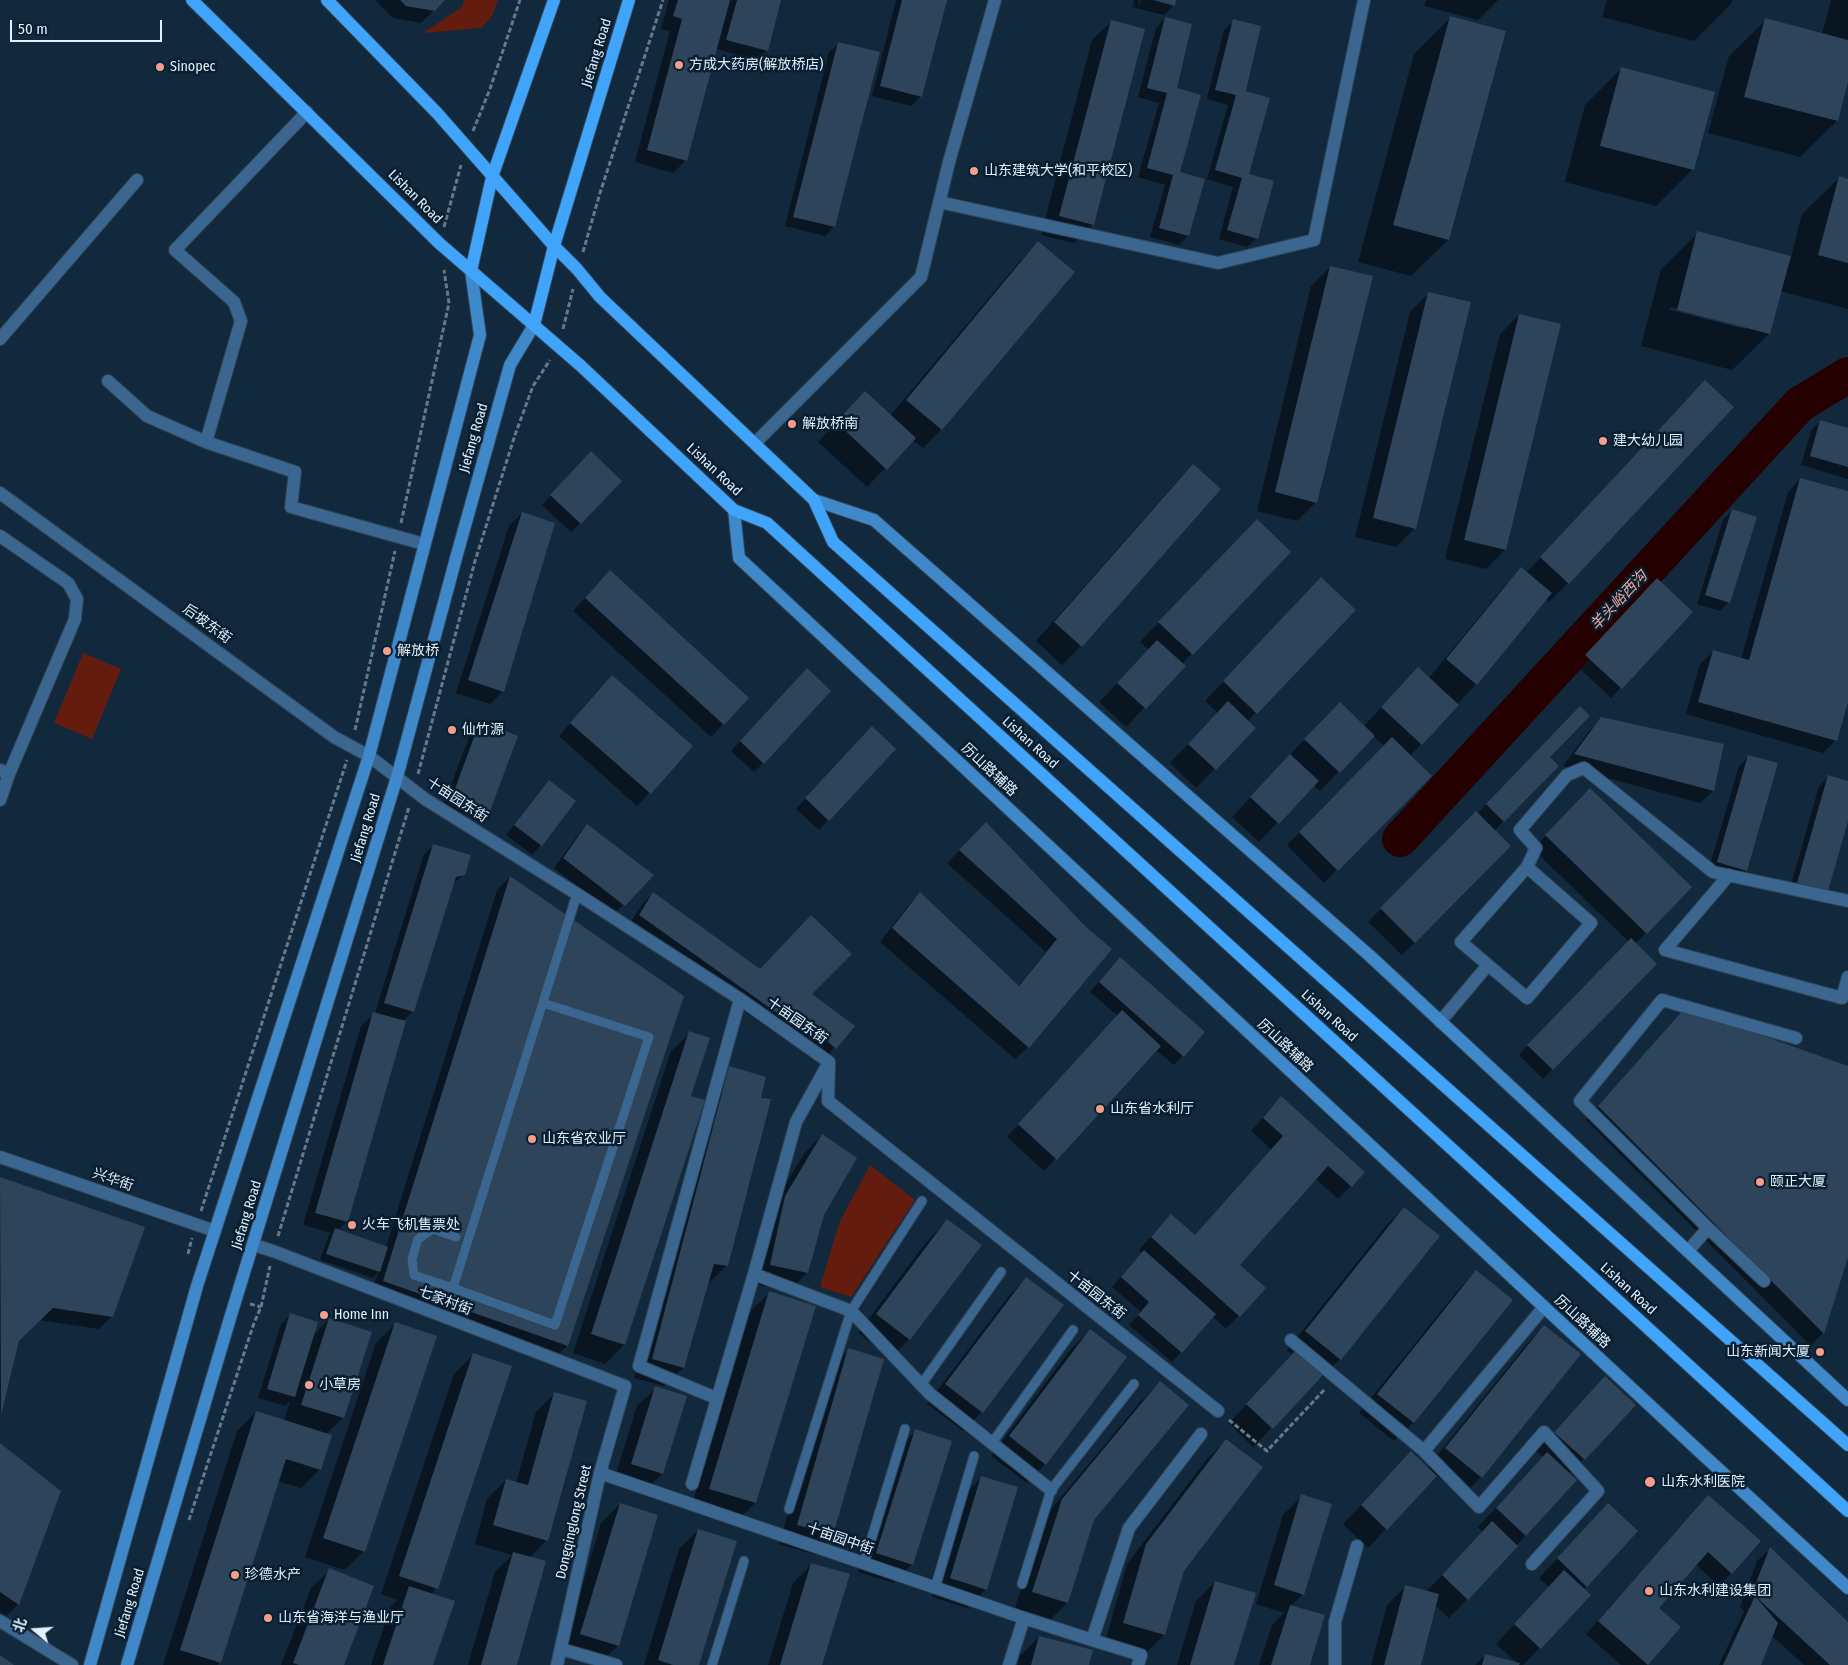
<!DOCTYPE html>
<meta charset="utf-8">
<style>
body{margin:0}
#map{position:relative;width:1848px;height:1665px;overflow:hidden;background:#12283c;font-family:"Fira Sans Condensed","Noto Sans SC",sans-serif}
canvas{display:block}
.north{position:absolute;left:10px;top:1605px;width:50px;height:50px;-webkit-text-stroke:4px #081e31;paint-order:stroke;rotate:288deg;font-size:14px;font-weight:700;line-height:20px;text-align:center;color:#e2f0fd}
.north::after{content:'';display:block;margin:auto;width:18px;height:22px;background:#e2f0fd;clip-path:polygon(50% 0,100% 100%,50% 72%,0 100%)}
.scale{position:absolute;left:10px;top:20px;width:152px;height:22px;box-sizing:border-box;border:2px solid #e2f0fd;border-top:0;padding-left:6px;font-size:15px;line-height:18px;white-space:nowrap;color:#e2f0fd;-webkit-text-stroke:4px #081e31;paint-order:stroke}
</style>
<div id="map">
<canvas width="1848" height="1665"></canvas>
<div class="north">北</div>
<div class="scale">50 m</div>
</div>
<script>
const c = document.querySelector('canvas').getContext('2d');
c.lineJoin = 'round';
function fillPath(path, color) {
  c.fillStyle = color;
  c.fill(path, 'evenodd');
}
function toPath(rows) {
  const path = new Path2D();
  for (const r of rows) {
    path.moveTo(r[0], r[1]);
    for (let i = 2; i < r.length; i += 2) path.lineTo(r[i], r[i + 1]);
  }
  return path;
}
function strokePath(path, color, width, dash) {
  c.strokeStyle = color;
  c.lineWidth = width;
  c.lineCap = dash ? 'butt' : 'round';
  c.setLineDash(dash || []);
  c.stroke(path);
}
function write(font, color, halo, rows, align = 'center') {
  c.font = font + ' "Fira Sans Condensed","Noto Sans SC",sans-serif';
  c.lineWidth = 5;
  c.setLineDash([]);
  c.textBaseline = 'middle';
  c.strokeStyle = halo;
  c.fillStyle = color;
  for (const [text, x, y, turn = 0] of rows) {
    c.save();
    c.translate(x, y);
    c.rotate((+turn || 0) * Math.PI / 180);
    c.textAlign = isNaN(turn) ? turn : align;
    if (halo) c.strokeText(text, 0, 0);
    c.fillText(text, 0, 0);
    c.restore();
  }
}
const green = toPath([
 [464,0,498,0,492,16,481,28,423,33,462,7],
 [83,653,121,669,92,739,54,723],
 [870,1165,915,1200,851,1297,820,1287,839,1223]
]);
const shadow = toPath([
 [375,0,444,0,421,23,393,18],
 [669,0,780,0,767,50,757,60,716,49,686,160,673,173,635,162,670,31,661,29],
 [896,0,946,0,921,96,911,106,872,96],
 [1134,0,1139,0,1138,4,1140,4,1141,0,1175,0,1174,5,1164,15,1132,7],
 [1426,0,1498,0,1478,20,1424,6],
 [1607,0,1732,0,1731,4,1694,41,1602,17],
 [1831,0,1848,0,1848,77,1837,121,1800,157,1708,133,1729,56,1766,20,1822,34],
 [1451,17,1448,240,1411,276,1358,262,1414,54],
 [1165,18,1175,89,1178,173,1204,180,1188,236,1179,245,1150,237,1165,185,1138,177,1159,103,1138,97,1156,28],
 [1234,21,1244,92,1247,175,1257,238,1247,247,1219,239,1233,187,1207,179,1228,105,1207,99,1224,30],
 [1111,22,1093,224,1074,243,1041,235,1092,40],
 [839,43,834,227,825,236,785,226,829,52],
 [1621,69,1713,93,1692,170,1656,206,1565,182,1585,105],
 [1839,178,1848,180,1848,309,1780,291,1769,334,1732,370,1641,346,1661,269,1698,233,1791,257,1802,214],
 [1671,307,1745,327,1745,329,1670,310],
 [1038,243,1073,272,941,430,923,448,912,440,867,487,818,442,846,411,890,416,1019,262],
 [1330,267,1316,502,1297,521,1257,511,1311,286],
 [1429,293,1415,528,1396,547,1355,537,1410,312],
 [1519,315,1560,325,1505,550,1486,569,1445,559,1500,334],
 [1686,400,1732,407,1568,583,1549,602,1546,599,1476,684,1410,756,1430,776,1324,883,1287,845,1385,746,1373,736,1320,791,1313,785,1259,842,1232,817,1321,722,1364,726,1399,688,1428,679,1503,588,1522,569,1526,573],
 [1820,421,1848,430,1848,479,1801,465,1811,431],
 [582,462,580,523,571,532,542,505],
 [1193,466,1081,646,1062,665,1036,641,1174,485],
 [1800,479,1848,493,1848,697,1836,740,1823,753,1686,714,1700,664,1713,651,1741,659,1788,492],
 [1732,510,1729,602,1720,611,1697,604,1723,520],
 [522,513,503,691,490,704,456,693,509,526],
 [1238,539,1289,552,1182,664,1184,666,1126,727,1099,702,1149,650,1140,642],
 [598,584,723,724,711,737,573,611],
 [1647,589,1691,612,1611,698,1577,666],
 [1303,598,1354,610,1248,721,1254,728,1196,788,1170,763,1218,713,1205,701],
 [798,679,763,763,754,772,731,751],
 [600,689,691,746,637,806,559,736],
 [1580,708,1548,757,1557,766,1494,831,1509,846,1402,955,1368,922,1476,813,1477,814],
 [1602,718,1713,791,1700,803,1563,766,1589,731],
 [481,723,489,810,480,820,443,806,471,732],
 [863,737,895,749,819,830,796,809],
 [1749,756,1746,871,1737,880,1708,872,1739,766],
 [1829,776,1848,782,1848,816,1827,891,1789,892,1819,786],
 [549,782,575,801,541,845,532,855,506,835,540,791],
 [1577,802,1690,887,1635,944,1655,964,1543,1079,1519,1055,1629,942,1533,849],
 [986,824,1085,928,1028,1047,1015,1059,880,942,907,907,920,894,1018,986,1046,952,947,863],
 [587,825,652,875,614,914,554,868,578,835],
 [434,845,464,874,452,884,413,1011,403,1021,347,1221,338,1230,386,1247,497,890,510,877,683,997,567,1346,554,1358,372,1293,378,1272,373,1278,320,1260,329,1235,331,1233,303,1225,361,1026,375,1013,424,854],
 [653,893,760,970,810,994,853,1026,822,1061,783,1025,771,1030,627,928,641,906],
 [1111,968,1183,1056,1174,1065,1156,1050,1044,1171,1007,1137,1118,1016,1090,992],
 [1672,1023,1848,1067,1848,1253,1823,1333,1811,1346,1586,1120],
 [690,1033,690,1097,624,1345,605,1364,573,1353,671,1051],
 [729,1067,727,1265,708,1284,683,1368,664,1386,634,1378,710,1086],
 [1281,1098,1364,1172,1338,1199,1316,1179,1238,1265,1264,1288,1226,1329,1212,1316,1172,1362,1129,1325,1141,1312,1112,1287,1142,1253,1139,1250,1159,1228,1194,1237,1272,1150,1251,1131],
 [822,1135,822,1214,807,1273,788,1292,752,1283,766,1216,804,1154],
 [0,1179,144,1228,112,1316,99,1329,39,1320,18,1341,0,1413],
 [1404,1208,1340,1359,1321,1378,1320,1377,1253,1447,1229,1423,1293,1355,1287,1350,1385,1227],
 [947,1221,909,1339,891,1358,858,1333,928,1240],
 [1476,1272,1511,1300,1413,1423,1394,1441,1359,1413,1458,1290],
 [1026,1278,982,1412,963,1431,927,1404,1008,1297],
 [769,1293,755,1503,736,1522,691,1508,750,1312],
 [290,1315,313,1336,329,1319,343,1418,326,1434,320,1469,301,1488,277,1481,220,1662,217,1665,163,1665,237,1431,256,1412,284,1421,290,1401,285,1406,258,1398,281,1324],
 [395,1324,364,1551,345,1570,305,1557,376,1343],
 [1544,1326,1481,1477,1462,1496,1436,1475,1368,1548,1343,1524,1411,1453,1427,1468,1526,1345],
 [1090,1330,1045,1464,1027,1483,991,1456,1071,1349],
 [849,1350,882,1359,832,1535,813,1554,779,1544,830,1368],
 [473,1355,437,1588,431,1594,432,1665,371,1665,391,1606,397,1600,381,1594,454,1374],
 [1160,1383,1093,1519,1067,1603,1048,1622,1014,1611,1043,1519,1141,1401],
 [656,1388,662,1474,643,1492,613,1483,637,1406],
 [555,1393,547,1540,529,1558,515,1665,468,1665,495,1572,512,1555,475,1544,487,1499,506,1480,516,1483,536,1412],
 [1586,1397,1634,1405,1569,1474,1526,1535,1467,1599,1449,1618,1435,1605,1419,1665,1371,1665,1387,1605,1406,1586,1426,1592,1483,1532,1478,1527,1543,1457,1536,1451],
 [916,1431,912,1564,893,1583,858,1572,897,1450],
 [1226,1441,1182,1570,1164,1635,1145,1654,1105,1642,1127,1564,1207,1459],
 [0,1445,18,1604,6,1616,0,1612],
 [981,1478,986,1589,967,1608,932,1597,962,1497],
 [1302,1496,1303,1594,1291,1606,1308,1665,1259,1665,1272,1625,1284,1613,1256,1604,1283,1515],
 [1708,1496,1731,1573,1719,1586,1695,1564,1657,1608,1680,1628,1647,1665,1621,1665,1586,1634],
 [620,1504,618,1646,599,1664,562,1653,601,1523],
 [1608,1505,1637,1531,1583,1590,1589,1595,1523,1665,1475,1665,1485,1655,1517,1663,1496,1644,1549,1587,1539,1578],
 [698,1530,698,1665,644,1665,679,1549],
 [1770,1549,1848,1624,1848,1665,1804,1665,1772,1636,1760,1665,1719,1665,1744,1611,1740,1606,1757,1561],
 [812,1564,821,1665,768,1665,793,1583],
 [330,1570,342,1665,281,1665,311,1588],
 [1215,1582,1233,1665,1177,1665,1196,1601],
 [1039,1637,1088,1665,1018,1665,1020,1656]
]);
const river = toPath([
 [1400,839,1800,404,1848,375]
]);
const building = toPath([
 [400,0,445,0,435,11,406,6],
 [678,0,730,0,687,161,647,150,682,19,673,16],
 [737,0,781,0,768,51,726,40],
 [902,0,947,0,922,97,880,86],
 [1153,0,1176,0,1175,6],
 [1450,16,1506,31,1449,240,1393,225],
 [1165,17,1192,24,1177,88,1201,95,1180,172,1205,179,1189,236,1159,228,1173,175,1147,168,1167,93,1147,88],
 [1765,18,1848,40,1848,82,1838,121,1744,97],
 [1233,19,1261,26,1246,91,1270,98,1249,174,1274,181,1258,239,1227,230,1242,178,1215,170,1236,95,1215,90],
 [1111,20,1145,29,1094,225,1059,216],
 [838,42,880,52,835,227,793,217],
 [1621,67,1715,92,1694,170,1600,146],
 [1839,176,1848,179,1848,263,1818,255],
 [1697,231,1791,256,1770,334,1677,310],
 [1038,241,1075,272,942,430,906,400],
 [1330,266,1373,276,1317,503,1275,492],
 [1428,292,1471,302,1416,529,1373,518],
 [1519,314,1561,324,1506,550,1464,540],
 [1705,380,1734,407,1569,584,1540,557],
 [865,391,916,438,887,470,836,422],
 [1820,420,1848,428,1848,467,1810,456],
 [591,451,622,481,581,524,550,495],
 [1193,464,1221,489,1082,647,1054,622],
 [1800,478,1848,491,1848,702,1837,741,1698,702,1713,650,1749,660],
 [1732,509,1757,517,1730,603,1705,595],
 [522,512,555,523,504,692,468,680],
 [1257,519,1291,552,1193,655,1158,622],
 [1521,567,1552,593,1477,685,1446,659],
 [610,570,749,698,724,725,585,598],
 [1321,577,1356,610,1257,714,1223,681],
 [1657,578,1693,612,1622,689,1585,655],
 [1157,640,1186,666,1146,709,1117,683],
 [1418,667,1459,705,1422,745,1381,707],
 [807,668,831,691,764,764,740,741],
 [612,675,693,746,651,794,570,723],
 [1228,701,1256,728,1216,770,1188,744],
 [1340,702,1375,736,1340,773,1304,739],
 [1580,706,1590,716,1550,757,1559,766,1504,822,1486,804],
 [1601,717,1724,744,1714,791,1574,754],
 [480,721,518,736,490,811,452,797],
 [872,726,896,749,829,821,805,798],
 [1392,737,1432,776,1338,871,1299,832],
 [1290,754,1319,781,1279,824,1250,797],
 [1748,755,1778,763,1747,871,1717,862],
 [1828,775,1848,781,1848,821,1828,891,1797,883],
 [549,780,576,801,542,846,514,825],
 [1590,788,1692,887,1647,934,1545,835],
 [1476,811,1511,846,1415,943,1380,908],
 [986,822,1086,927,1112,949,1029,1048,892,928,920,892,1019,986,1057,939,959,850],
 [587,824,654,875,625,906,563,858],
 [433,844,471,855,465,875,456,877,414,1012,384,1003],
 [510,876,684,996,568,1346,383,1281],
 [653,892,760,969,811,915,852,954,812,994,855,1026,836,1049,796,1013,784,1018,639,915],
 [1631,938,1657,964,1553,1070,1527,1045],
 [1120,957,1205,1032,1184,1057,1099,982],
 [1685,1008,1848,1066,1848,1257,1824,1334,1598,1106],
 [1122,1010,1161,1046,1057,1160,1018,1124],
 [373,1012,406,1021,348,1222,315,1213],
 [689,1031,710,1038,691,1096,705,1100,625,1345,591,1334],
 [729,1066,766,1077,761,1098,771,1099,728,1266,714,1264,684,1368,652,1359],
 [1281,1096,1365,1172,1352,1187,1328,1166,1240,1265,1266,1288,1240,1317,1151,1237,1171,1214,1195,1235,1283,1136,1263,1118],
 [822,1134,857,1158,824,1215,808,1273,770,1265,785,1196],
 [0,1177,145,1227,113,1317,53,1308,19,1341,1,1415],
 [1404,1207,1440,1236,1341,1360,1305,1331],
 [947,1219,982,1245,910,1340,876,1314],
 [335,1228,388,1247,380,1272,326,1254],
 [1144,1250,1216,1314,1182,1353,1138,1315,1149,1302,1121,1277],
 [1476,1270,1513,1300,1414,1423,1377,1394],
 [1026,1277,1064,1305,983,1413,945,1384],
 [769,1291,816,1306,756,1503,709,1489],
 [290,1313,318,1322,295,1397,267,1389],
 [329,1318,372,1332,344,1418,301,1405],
 [395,1322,437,1336,365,1552,323,1538],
 [1544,1325,1581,1354,1482,1478,1445,1448],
 [1090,1329,1127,1357,1046,1465,1009,1436],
 [848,1348,884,1359,833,1535,797,1525],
 [1296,1350,1323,1375,1273,1429,1246,1404],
 [473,1353,512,1366,438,1589,399,1576],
 [1605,1376,1636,1405,1585,1460,1554,1432],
 [1160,1381,1189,1405,1094,1520,1068,1603,1032,1592,1062,1499],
 [655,1386,687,1396,663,1474,631,1464],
 [554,1392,587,1401,548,1541,493,1525,506,1479,528,1485],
 [256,1411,332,1435,321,1470,286,1459,221,1663,180,1650],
 [915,1429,952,1441,913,1565,876,1553],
 [1226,1439,1263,1467,1184,1571,1165,1635,1123,1623,1146,1544],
 [0,1443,61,1491,19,1605,0,1592],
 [1411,1451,1437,1476,1387,1530,1361,1505],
 [1547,1452,1577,1480,1526,1536,1496,1508],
 [981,1476,1018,1487,987,1590,950,1578],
 [1301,1494,1332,1504,1304,1595,1274,1585],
 [1708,1495,1761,1541,1732,1574,1708,1552,1659,1608,1681,1627,1648,1665,1598,1621],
 [620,1503,658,1515,619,1646,580,1634],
 [1608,1503,1638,1531,1587,1587,1557,1558],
 [1492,1521,1518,1546,1468,1600,1442,1575],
 [698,1529,737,1541,699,1665,673,1665,658,1660],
 [1770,1547,1848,1622,1848,1665,1830,1665,1755,1596,1778,1623,1761,1665,1723,1665,1755,1596,1752,1593],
 [513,1552,546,1561,517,1665,481,1665],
 [811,1563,850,1574,822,1665,780,1665],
 [329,1568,374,1586,344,1665,299,1665,293,1663],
 [1564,1570,1591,1595,1541,1649,1514,1624],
 [1215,1581,1256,1593,1234,1665,1190,1665],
 [1405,1585,1439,1594,1421,1665,1384,1665],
 [409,1586,455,1601,433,1665,383,1665],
 [1290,1605,1325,1615,1310,1665,1271,1665],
 [1039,1636,1093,1650,1089,1665,1031,1665],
 [1485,1654,1520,1663,1519,1665,1482,1665],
 [0,1655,14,1665,0,1665]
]);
const path = toPath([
 [473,131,490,89,520,0],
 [444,227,461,165],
 [583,252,600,193,663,0],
 [563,329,573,289],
 [401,523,449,303,444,270],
 [355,730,395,551],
 [418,774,475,561,515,435,533,386,550,360],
 [201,1211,347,760],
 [278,1236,409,807],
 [188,1254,192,1238],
 [250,1304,261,1307],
 [1229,1420,1267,1451,1325,1389],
 [189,1520,254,1323,261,1307,270,1266]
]);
const lane = toPath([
 [543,1003,649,1037,555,1325,453,1288,577,894],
 [453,1288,414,1275,412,1259,418,1239,433,1229,456,1237],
 [921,1385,1001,1272],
 [992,1443,1073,1330],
 [789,1509,851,1311,922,1201],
 [864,1563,905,1429],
 [1022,1584,1051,1490,1134,1384],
 [935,1588,974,1456],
 [712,1665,744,1561]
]);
const street = toPath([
 [307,112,175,250,234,302,241,321,206,442,295,472,291,507,424,544],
 [939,202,1218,263,1314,240,1364,0],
 [0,339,137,180],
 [108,381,147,416,206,442],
 [755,443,921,277,949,162,995,0],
 [0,493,334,737,369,756,425,799,577,894,740,999,829,1062],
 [0,536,68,583,77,599,75,619,9,774],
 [0,770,9,774,0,800],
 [1729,875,1665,950,1842,998,1848,977],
 [1488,965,1527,998,1591,923,1527,867],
 [1440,1022,1488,965,1461,942,1527,867,1536,848,1520,830,1567,775,1584,768,1713,872,1848,901],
 [829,1062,828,1101,1218,1411],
 [0,1157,215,1231],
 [1708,1228,1764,1281],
 [254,1245,273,1251,625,1386,600,1473,557,1665],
 [1688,1251,1708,1228,1580,1101,1662,1000,1796,1038],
 [754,1274,851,1311,930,1394,1051,1490],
 [1291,1340,1424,1451,1544,1307],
 [716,1398,639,1366,740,999],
 [1424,1451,1479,1507,1544,1432,1598,1491,1532,1564],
 [600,1473,1024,1618,1009,1665],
 [692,1484,754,1274,796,1122,828,1064],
 [1024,1618,1092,1640,1129,1528,1201,1434],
 [0,1621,72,1665],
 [1092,1640,1141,1655,1138,1665],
 [561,1649,616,1665],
 [1335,1665,1335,1622,1357,1546]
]);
const secondary = toPath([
 [814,500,874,520,1370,956,1848,1400],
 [734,510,739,558,1700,1452,1848,1588],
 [90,1665,197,1286,369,756,480,335,471,271],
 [127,1665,231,1315,397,777,456,558,510,365,534,325]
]);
const primary = toPath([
 [192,0,439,243,581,366,734,510,767,523,1848,1511],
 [327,0,437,113,554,246,577,269,600,297,814,500,833,542,1848,1445],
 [471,271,492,177,554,0],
 [534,325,554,246,629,0]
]);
const markers = [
 [679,65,5,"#f49d8b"],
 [160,67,5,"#f49d8b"],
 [974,171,5,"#f49d8b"],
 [792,424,5,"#f49d8b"],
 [1603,441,5,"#f49d8b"],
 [387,651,5,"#f49d8b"],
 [452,730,5,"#f49d8b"],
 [1100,1109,5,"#f49d8b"],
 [532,1139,5,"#f49d8b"],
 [1760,1182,5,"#f49d8b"],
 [352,1225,5,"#f49d8b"],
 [324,1315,5,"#f49d8b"],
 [1820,1352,5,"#f49d8b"],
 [309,1385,5,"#f49d8b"],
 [1650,1482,6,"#f49d8b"],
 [235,1575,5,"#f49d8b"],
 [1649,1591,5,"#f49d8b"],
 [268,1618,5,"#f49d8b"]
];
const streetNames = [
 ["Jiefang Road",597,53,-73],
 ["Lishan Road",415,197,45],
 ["Jiefang Road",474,438,-74],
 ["Lishan Road",714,470,43],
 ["后坡东街",207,624,36],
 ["Lishan Road",1030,743,42],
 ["历山路辅路",989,770,43],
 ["十亩园东街",457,800,33],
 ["Jiefang Road",366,828,-73],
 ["Lishan Road",1329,1016,42],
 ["十亩园东街",797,1021,35],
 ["历山路辅路",1285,1046,43],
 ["兴华街",113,1180,19],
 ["Jiefang Road",247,1215,-73],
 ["Lishan Road",1628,1289,42],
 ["十亩园东街",1096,1295,38],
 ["七家村街",445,1301,21],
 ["历山路辅路",1582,1322,43],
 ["Dongqinglong Street",574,1522,-77],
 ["十亩园中街",840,1539,19],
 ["Jiefang Road",130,1603,-73]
];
const poiNames = [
 ["方成大药房(解放桥店)",689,65],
 ["Sinopec",170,67],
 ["山东建筑大学(和平校区)",984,171],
 ["解放桥南",802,424],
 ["建大幼儿园",1613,441],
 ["解放桥",397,651],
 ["仙竹源",462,730],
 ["山东省水利厅",1110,1109],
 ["山东省农业厅",542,1139],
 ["颐正大厦",1770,1182],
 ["火车飞机售票处",362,1225],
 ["Home Inn",334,1315],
 ["山东新闻大厦",1810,1352,"right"],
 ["小草房",319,1385],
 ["山东水利医院",1661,1482],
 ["珍德水产",245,1575],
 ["山东水利建设集团",1659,1591],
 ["山东省海洋与渔业厅",278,1618]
];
const waterNames = [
 ["羊头峪西沟",1619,601,-47]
];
fillPath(green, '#641c0f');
fillPath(shadow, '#0007');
strokePath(river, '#250000', 36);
fillPath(building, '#2d445a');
strokePath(lane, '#2f4457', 11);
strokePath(street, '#2f4457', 14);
strokePath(secondary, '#2f4457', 14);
strokePath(primary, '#2f4457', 14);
strokePath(path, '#66798a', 3, [5, 2.5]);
strokePath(lane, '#3a668f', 9);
strokePath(street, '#3a668f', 12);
strokePath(secondary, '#3f89cb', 12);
strokePath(primary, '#40a4fa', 12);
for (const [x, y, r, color] of markers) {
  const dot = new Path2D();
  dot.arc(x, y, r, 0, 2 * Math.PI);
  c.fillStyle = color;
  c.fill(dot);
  strokePath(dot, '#081e31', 2);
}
write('14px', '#e2f0fd', '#081e31', streetNames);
write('14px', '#e2f0fd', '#081e31', poiNames, 'left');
write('italic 15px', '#f6ac9c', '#081e31', waterNames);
</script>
